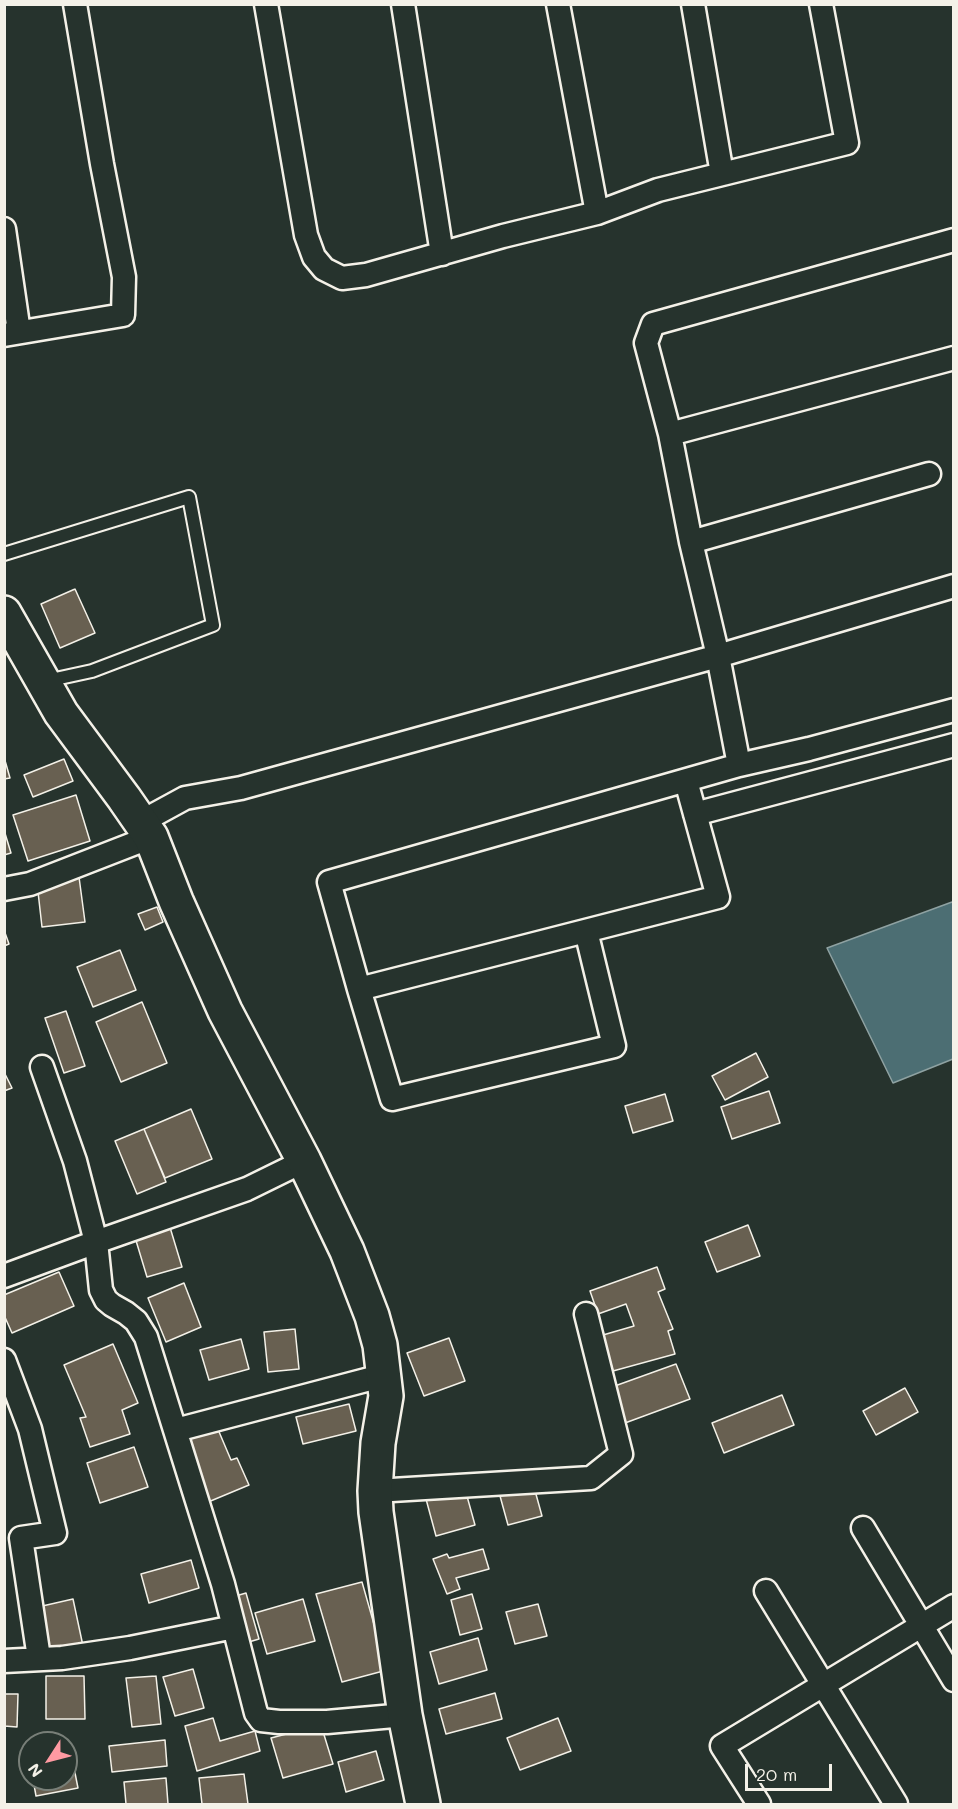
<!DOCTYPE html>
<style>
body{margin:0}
#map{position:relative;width:958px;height:1809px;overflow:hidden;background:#26332d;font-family:Mali,sans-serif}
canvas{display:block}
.frame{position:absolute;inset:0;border:6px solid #f4f1e8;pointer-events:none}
.north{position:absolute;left:18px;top:1731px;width:60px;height:60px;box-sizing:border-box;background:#26332d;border:2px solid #787f78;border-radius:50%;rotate:234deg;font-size:16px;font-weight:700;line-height:24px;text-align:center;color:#f4f1e8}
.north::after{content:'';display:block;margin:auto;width:21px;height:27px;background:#ff9aa2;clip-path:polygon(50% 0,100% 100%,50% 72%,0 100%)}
.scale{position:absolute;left:745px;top:1764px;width:87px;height:27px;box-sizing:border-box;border:3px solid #f4f1e8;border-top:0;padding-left:8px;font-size:18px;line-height:21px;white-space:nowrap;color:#f4f1e8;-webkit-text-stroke:4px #26332d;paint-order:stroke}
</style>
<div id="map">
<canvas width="958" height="1809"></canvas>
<div class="frame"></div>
<div class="north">N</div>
<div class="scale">20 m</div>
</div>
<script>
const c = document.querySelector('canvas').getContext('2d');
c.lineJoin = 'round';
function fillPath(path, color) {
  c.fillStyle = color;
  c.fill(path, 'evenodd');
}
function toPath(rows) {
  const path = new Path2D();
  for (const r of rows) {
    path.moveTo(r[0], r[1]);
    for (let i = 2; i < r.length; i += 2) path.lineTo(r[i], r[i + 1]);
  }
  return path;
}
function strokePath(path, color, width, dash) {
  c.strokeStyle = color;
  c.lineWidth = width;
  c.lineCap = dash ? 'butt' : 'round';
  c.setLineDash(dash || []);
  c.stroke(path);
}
const water = toPath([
 [952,902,954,906,953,1059,893,1083,827,948,952,902]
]);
const building = toPath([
 [75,589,95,633,60,648,41,604,75,589],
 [4,757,10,778,4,779,4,757],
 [64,759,73,781,33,797,24,775,64,759],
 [76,795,90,841,28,861,13,815,76,795],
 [4,830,11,853,4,855,4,830],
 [79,877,85,922,42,927,37,883,79,877],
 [157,907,163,922,145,930,138,914,157,907],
 [4,930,9,944,4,946,4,930],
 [120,950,136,990,93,1007,77,967,120,950],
 [142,1002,167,1063,121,1082,96,1022,142,1002],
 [66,1011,85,1066,64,1073,45,1018,66,1011],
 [756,1053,768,1077,725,1100,712,1076,756,1053],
 [4,1072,12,1088,4,1091,4,1072],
 [769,1091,780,1123,732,1139,721,1107,769,1091],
 [665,1094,673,1121,633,1133,625,1106,665,1094],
 [191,1109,212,1159,165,1178,144,1129,191,1109],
 [144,1129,166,1182,137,1194,115,1141,144,1129],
 [169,1224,182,1267,147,1277,134,1234,169,1224],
 [748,1225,760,1256,717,1272,705,1242,748,1225],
 [657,1267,665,1289,658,1292,673,1329,668,1331,675,1354,613,1371,603,1335,634,1326,626,1304,598,1314,590,1291,657,1267],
 [59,1272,74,1306,12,1333,4,1315,4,1295,59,1272],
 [184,1283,201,1327,166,1342,148,1298,184,1283],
 [295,1329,299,1369,268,1372,264,1332,295,1329],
 [449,1338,465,1381,424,1396,407,1353,449,1338],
 [241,1339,249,1369,209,1380,200,1350,241,1339],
 [113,1344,138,1403,122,1410,130,1434,90,1447,80,1418,86,1417,64,1365,113,1344],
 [676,1364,690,1399,625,1423,612,1387,676,1364],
 [905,1388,918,1412,876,1435,863,1411,905,1388],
 [782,1395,794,1425,724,1453,712,1423,782,1395],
 [349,1404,356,1431,303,1444,296,1417,349,1404],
 [214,1420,231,1460,237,1458,249,1485,201,1505,181,1434,214,1420],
 [134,1447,148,1487,100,1503,87,1463,134,1447],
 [534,1487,542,1516,508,1525,500,1496,534,1487],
 [465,1489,475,1525,436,1536,426,1499,465,1489],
 [483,1549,489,1569,456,1578,460,1589,447,1594,433,1559,447,1554,449,1558,483,1549],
 [191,1560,199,1588,149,1603,141,1574,191,1560],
 [362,1582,387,1670,342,1682,316,1594,362,1582],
 [246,1593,259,1639,242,1644,229,1598,246,1593],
 [472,1594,482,1629,460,1635,451,1600,472,1594],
 [73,1599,83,1646,49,1654,38,1607,73,1599],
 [303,1599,315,1641,267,1654,255,1613,303,1599],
 [538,1604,547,1636,515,1644,506,1612,538,1604],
 [478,1638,487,1670,439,1684,430,1652,478,1638],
 [193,1669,204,1708,175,1716,163,1677,193,1669],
 [46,1676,84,1676,85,1719,46,1719,46,1676],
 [156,1676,161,1724,132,1727,126,1678,156,1676],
 [495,1693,502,1719,446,1734,439,1709,495,1693],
 [4,1694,18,1694,17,1727,4,1726,4,1694],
 [213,1718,220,1741,255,1731,260,1751,197,1771,185,1726,213,1718],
 [558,1718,571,1751,520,1770,507,1738,558,1718],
 [321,1725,333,1764,283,1778,271,1738,321,1725],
 [165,1740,167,1766,112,1772,109,1746,165,1740],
 [69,1743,78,1788,36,1796,33,1779,66,1779,66,1744,69,1743],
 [376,1751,384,1780,346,1792,338,1762,376,1751],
 [244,1774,248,1804,202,1804,199,1778,244,1774],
 [166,1778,168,1804,126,1804,124,1782,166,1778]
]);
const lane = toPath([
 [4,554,189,497,213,625,92,671,46,681]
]);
const street = toPath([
 [266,4,306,235,314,257,324,269,342,278,366,275,503,236,597,213,658,190,847,143,821,4],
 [403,4,442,254],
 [558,4,597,213],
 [693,4,722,174],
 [4,229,19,332],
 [4,335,123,315,124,277,102,164,75,4],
 [670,434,954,358],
 [691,542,929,474],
 [739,765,718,656,954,586],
 [686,781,718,897,359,989,329,882,739,765,809,749,954,710],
 [695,814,954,745],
 [141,822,185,798,241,788,718,656,691,542,670,434,646,343,653,324,954,240],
 [4,889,30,884,151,837],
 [359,989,392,1099,614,1046,586,931],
 [42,1067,75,1161,96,1242,101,1290,106,1300,112,1305,126,1313,136,1321,146,1337,223,1584,256,1713,261,1720,279,1722,327,1722,405,1715],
 [4,1276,96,1242,247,1189,304,1161],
 [4,1360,30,1429,55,1533,21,1538,39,1658],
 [176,1430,385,1375],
 [375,1491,591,1478,621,1454,586,1314],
 [863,1528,954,1680],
 [766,1591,896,1804],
 [4,1661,62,1658,130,1648,234,1627],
 [759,1804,722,1746,954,1606]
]);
const secondary = toPath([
 [4,613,61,713,124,798,151,837,176,901,225,1011,304,1161,347,1251,372,1316,380,1345,386,1396,378,1443,375,1491,376,1512,405,1715,423,1804]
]);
fillPath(water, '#4c6e73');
strokePath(water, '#8fa2a2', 1.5);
fillPath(building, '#686051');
strokePath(building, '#f4f1e8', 1.5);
strokePath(lane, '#f4f1e8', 16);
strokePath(street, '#f4f1e8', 27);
strokePath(secondary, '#f4f1e8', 38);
strokePath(lane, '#26332d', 12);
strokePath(street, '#26332d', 22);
strokePath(secondary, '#26332d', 33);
</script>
